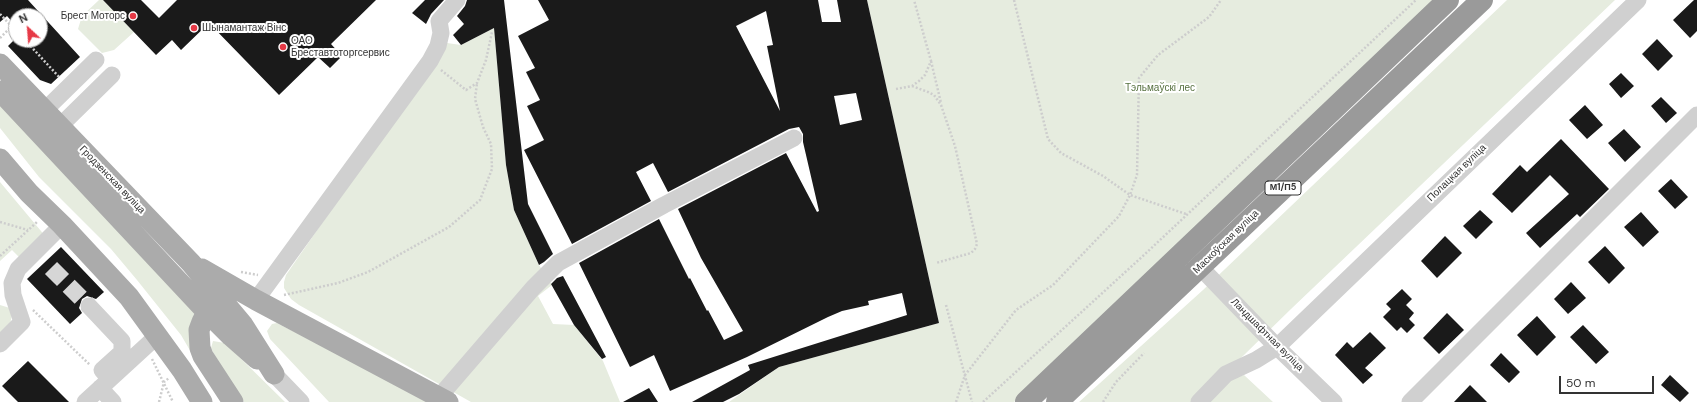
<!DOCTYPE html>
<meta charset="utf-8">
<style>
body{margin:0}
#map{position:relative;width:1697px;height:402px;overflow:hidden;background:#fff;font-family:"DM Sans",sans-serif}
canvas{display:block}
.north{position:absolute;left:8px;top:8px;width:40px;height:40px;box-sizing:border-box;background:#fff;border:1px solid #adadad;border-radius:50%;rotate:334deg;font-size:11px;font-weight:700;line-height:16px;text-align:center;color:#333}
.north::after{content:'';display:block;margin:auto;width:14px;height:18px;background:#e63946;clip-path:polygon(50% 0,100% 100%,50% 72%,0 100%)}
.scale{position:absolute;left:1559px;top:376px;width:95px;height:18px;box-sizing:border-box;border:2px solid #333;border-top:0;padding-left:5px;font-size:12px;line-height:14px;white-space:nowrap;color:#333;-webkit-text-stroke:3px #fff;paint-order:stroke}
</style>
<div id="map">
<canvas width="1697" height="402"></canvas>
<div class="north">N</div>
<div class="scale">50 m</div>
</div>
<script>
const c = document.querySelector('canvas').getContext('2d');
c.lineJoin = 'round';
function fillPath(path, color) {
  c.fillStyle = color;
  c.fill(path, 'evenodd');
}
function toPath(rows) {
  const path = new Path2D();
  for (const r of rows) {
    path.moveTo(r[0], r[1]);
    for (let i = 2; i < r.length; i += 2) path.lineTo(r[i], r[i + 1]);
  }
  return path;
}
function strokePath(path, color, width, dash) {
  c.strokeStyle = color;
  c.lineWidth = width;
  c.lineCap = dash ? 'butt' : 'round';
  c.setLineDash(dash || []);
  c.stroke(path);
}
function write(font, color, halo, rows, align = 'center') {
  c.font = font + ' "DM Sans",sans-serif';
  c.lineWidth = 4;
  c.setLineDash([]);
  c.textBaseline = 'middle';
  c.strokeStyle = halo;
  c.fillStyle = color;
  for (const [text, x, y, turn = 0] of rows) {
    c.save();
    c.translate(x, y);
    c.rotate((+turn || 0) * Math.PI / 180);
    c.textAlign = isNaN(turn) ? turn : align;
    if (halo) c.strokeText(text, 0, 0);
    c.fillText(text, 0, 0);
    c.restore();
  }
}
const green = toPath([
 [99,0,103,0,134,32,114,50,102,53,78,29,82,16],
 [867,0,1437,0,1014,402,729,402,779,367,939,323],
 [1507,0,1615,0,1291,309,1196,402,1079,402,1203,290],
 [494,28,506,165,514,210,539,265,552,285,538,296,553,324,574,325,603,361,620,402,471,402,299,305,291,299,284,288,284,282,286,275,447,43,461,45],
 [0,92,196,300,195,359,181,335,137,280,111,249,39,177,0,128],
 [0,182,46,237,22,260,12,250,0,261],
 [0,305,13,309,10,325,0,334],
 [277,323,431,402,329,402,270,339,267,331,272,324],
 [213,341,225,343,285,402,244,402,214,354,211,348],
 [1244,375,1273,402,1203,402,1222,382]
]);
const building = toPath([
 [0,0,28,0,80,57,51,84,40,80,8,46,14,40,40,40,40,16,16,16,16,26,7,16,0,22],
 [103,0,141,0,159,18,177,0,376,0,331,44,342,56,330,68,318,57,279,95,209,23,181,50,172,40,156,55],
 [425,0,444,0,431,14,426,24,412,13],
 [467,0,504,0,528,204,553,254,544,262,539,265,514,210,506,165,494,28,461,45,453,35,464,24,457,16,465,6],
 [538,0,818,0,822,22,841,22,837,0,867,0,939,323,779,367,739,394,723,402,692,402,750,370,748,365,907,315,902,293,868,301,869,305,842,311,828,317,747,357,670,391,654,355,630,367,579,263,659,219,689,279,690,278,707,311,708,310,724,340,743,331,701,258,678,209,786,153,817,212,819,211,803,142,803,134,799,127,789,129,668,192,653,163,636,172,651,201,572,244,524,150,544,140,527,106,540,100,526,72,535,68,518,36,549,20],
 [766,11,773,45,767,46,780,111,736,26],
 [856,93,862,120,840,125,834,96],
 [1694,0,1697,0,1697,31,1690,38,1673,20],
 [1657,39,1673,56,1658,71,1642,54],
 [1621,73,1634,86,1621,98,1609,84],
 [1661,97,1677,113,1666,123,1651,106],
 [1585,105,1603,125,1587,139,1569,120],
 [1624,129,1641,147,1625,162,1608,143],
 [1561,139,1609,189,1580,217,1577,214,1540,248,1526,233,1569,194,1550,175,1512,213,1492,194,1520,165,1527,172],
 [1671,179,1688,197,1675,209,1658,191],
 [1480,210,1493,222,1476,239,1463,226],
 [1641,212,1659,232,1643,247,1624,227],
 [1445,236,1462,253,1437,278,1421,261],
 [1605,246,1625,268,1609,284,1588,262],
 [61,247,104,292,96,299,87,296,82,299,79,308,82,313,70,324,27,279],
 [563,276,606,357,602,359,574,325,551,284,557,278],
 [1571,282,1586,298,1568,314,1554,299],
 [1402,289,1412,299,1406,305,1414,313,1409,319,1415,325,1407,333,1401,327,1397,331,1383,317,1391,309,1386,304],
 [1447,313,1464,330,1439,354,1423,338],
 [1537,316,1556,337,1537,356,1517,335],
 [1583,325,1609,352,1596,364,1570,337],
 [1370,332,1386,348,1365,368,1373,375,1363,384,1335,355,1347,342,1353,348],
 [1501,353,1520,372,1509,383,1490,365],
 [28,361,69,402,18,402,2,386],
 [1670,375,1689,393,1680,402,1661,385],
 [1470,385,1487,402,1454,402],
 [649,388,658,402,623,402]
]);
const minorTunnel = toPath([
 [51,268,89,306]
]);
const path = toPath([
 [1014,0,1048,139,1061,153,1103,176,1130,195,1186,214],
 [0,14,16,31],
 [0,38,12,26],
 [25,40,60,78],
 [931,61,941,103],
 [441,70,466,90,477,83,486,60,492,32],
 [912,86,928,92,934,95,941,105,955,146,977,244,975,249,971,253,936,263],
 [896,89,912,86,919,81,925,75,931,61,914,0],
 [0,222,28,230],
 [0,256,37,222],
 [241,272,258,275],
 [284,295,338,283,368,272,449,227,480,200,492,169,491,144,483,127,475,99,477,83],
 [946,305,972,402],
 [33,310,90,365],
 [152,359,173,402],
 [159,402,164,382,169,378],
 [956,402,965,375,1016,310,1053,285,1119,216,1130,195,1137,175,1139,78,1158,55,1209,17,1221,0],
 [983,402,1144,255,1416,0],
 [1103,402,1116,382,1144,353]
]);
const minor = toPath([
 [45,110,96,60],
 [60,126,112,75],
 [1200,267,1277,347,1334,402],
 [256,300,430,61,438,46,441,33,439,21,457,0],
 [89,306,122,341,122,352,102,370,110,379],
 [0,344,22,322,13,295,12,283,18,269,62,225],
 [274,374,301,402],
 [100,388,113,402],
 [439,397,533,288,558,263,664,205,794,138],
 [85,402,157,336],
 [1199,402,1226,374,1256,360,1277,347,1638,0],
 [1410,402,1697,115]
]);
const major = toPath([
 [0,64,191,263,243,325,274,374],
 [0,91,207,312,231,336,257,359],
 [0,159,29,193,62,225,129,297,182,370,202,402],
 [202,269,256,300,448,402],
 [215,304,207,312,202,322,199,330,200,348,203,356,233,402]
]);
const highway = toPath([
 [1026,402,1448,0],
 [1057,402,1482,0]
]);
const markers = [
 [133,16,4,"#e63946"],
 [194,28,4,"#e63946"],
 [283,47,4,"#e63946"]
];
const shields = [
 [1283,188,36]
];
const shieldNames = [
 ["М1/П5",1283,188]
];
const poiNames = [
 ["Брест Моторс",125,16,"right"],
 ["Шынамантаж Вінс",202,28],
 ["ОАО",291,41],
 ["Бреставтоторгсервис",291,53]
];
const parkNames = [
 ["Тэльмаўскі лес",1160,88]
];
const streetNames = [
 ["Полацкая вуліца",1457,173,-44],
 ["Гродзенская вуліца",112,180,46],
 ["Маскоўская вуліца",1226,242,-44],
 ["Ландшафтная вуліца",1267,335,45]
];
fillPath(green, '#e6ecdf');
fillPath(building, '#1a1a1a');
strokePath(minorTunnel, '#d6d6d6', 17, [17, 8]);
strokePath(path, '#cdcdcd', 2.5, [2, 2]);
strokePath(minor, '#d0d0d0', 17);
strokePath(major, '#ababab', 21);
strokePath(highway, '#9a9a9a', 22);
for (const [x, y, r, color] of markers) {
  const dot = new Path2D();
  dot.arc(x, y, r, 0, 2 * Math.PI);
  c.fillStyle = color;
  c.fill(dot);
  strokePath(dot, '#fff', 1.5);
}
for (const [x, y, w] of shields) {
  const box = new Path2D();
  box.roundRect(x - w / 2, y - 7, w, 14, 3);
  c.fillStyle = '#fff';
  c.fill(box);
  strokePath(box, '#333', 1);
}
write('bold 9px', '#333', null, shieldNames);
write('10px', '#333', '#fff', poiNames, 'left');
write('10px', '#56703f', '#fff', parkNames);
write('10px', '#333', '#fff', streetNames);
</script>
